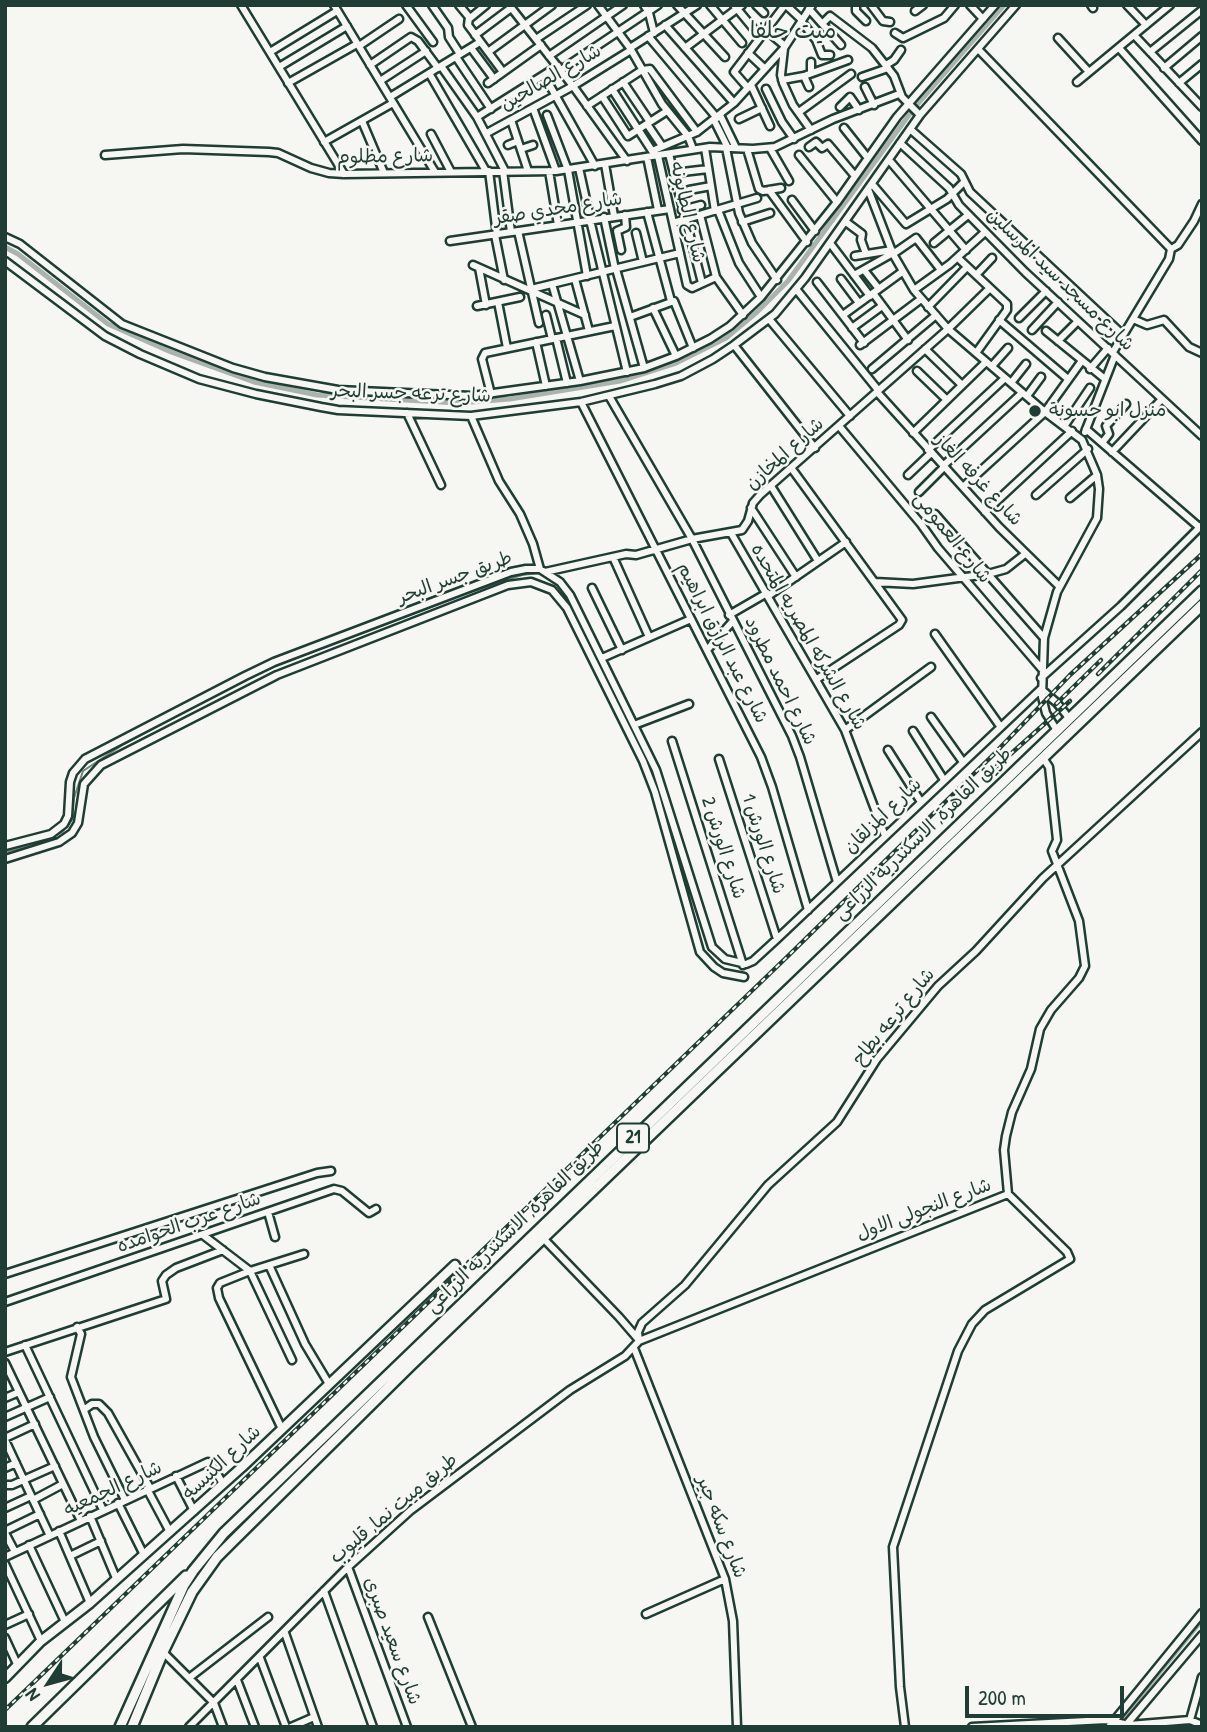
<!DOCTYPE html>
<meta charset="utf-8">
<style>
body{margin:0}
#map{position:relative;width:1207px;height:1732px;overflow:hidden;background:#f6f6f2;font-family:"Patrick Hand",sans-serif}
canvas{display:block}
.frame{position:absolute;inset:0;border:7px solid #1f3d34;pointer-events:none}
.north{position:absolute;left:14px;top:1648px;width:70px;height:70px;-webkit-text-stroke:5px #f6f6f2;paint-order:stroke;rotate:234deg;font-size:19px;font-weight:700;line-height:28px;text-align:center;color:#1f3d34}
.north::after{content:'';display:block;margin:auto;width:24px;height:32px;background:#1f3d34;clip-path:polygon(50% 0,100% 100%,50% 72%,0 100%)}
.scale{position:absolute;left:965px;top:1686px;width:159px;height:32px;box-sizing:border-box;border:4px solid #1f3d34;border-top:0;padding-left:9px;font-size:21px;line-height:24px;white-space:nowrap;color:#1f3d34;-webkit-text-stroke:5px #f6f6f2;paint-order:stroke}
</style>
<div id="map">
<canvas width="1207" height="1732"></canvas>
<div class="frame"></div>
<div class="north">N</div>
<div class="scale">200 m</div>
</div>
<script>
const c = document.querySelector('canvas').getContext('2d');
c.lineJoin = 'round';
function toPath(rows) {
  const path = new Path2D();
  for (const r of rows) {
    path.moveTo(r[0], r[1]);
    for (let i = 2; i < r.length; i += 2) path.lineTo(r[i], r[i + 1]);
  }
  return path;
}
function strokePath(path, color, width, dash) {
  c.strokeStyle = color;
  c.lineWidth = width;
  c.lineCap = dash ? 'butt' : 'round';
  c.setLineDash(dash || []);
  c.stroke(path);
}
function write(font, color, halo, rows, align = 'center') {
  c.font = font + ' "Patrick Hand","Playpen Sans Arabic",sans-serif';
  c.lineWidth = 5;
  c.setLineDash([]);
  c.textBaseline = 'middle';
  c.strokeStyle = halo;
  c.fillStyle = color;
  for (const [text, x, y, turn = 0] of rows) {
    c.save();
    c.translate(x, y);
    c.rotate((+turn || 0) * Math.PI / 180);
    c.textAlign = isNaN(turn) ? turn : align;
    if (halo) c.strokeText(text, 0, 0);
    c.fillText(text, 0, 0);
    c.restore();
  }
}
const stream = toPath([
 [265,670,446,600,522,575,538,573,547,577],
 [5,852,44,842,62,832,72,820,74,798,83,771,124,744,207,699]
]);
const canal = toPath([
 [5,247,18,254,108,324,171,352,254,382,317,395,458,403,510,399,620,381,676,363,726,338,757,312,788,281,914,108,1004,5],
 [1115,1727,1202,1620]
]);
const minor = toPath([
 [241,5,344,174],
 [334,5,435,172],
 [406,5,433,42],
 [432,5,448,28,449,37,460,54],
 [459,5,469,17,468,25,503,72],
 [509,5,573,86,627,161],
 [598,5,630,48,662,104,688,136,693,149],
 [644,5,649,13,654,33],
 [677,5,725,57],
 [710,5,742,43],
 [734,5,753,28],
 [756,5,764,13],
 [786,5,802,20],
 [856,5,856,11,866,21],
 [871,5,883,21,890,22],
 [970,5,983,19],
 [1091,5,1093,8],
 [1127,5,1146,25],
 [809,9,841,45],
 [915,11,923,5],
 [469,19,486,5],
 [801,21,816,40,822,55,830,55],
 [823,23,830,16,872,48,894,76,902,97,920,115],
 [665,25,734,103],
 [766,30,785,46],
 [895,33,903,38,944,18,955,5],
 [475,35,511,8],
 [1134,35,1202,107],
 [648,36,717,118],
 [1058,38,1089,72],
 [536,39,587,5],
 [359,46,399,19],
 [471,48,494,79],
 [630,48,697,5],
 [685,48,742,5],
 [1119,48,1202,141],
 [784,49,781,75,783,83,793,105,811,130],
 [979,50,1171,249,1178,245,1194,221,1202,204],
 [270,52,337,11],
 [488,52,552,5],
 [1150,52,1202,10],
 [748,53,765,69],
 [549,56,623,5],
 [456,57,491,109],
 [370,65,411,37,418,41,438,68],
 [886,65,894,60,901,50],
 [441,66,477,117,505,171],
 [279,67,347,26],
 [1164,68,1202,36],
 [561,70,658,5],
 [642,70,650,69,697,132],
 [429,73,486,171],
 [811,73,811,62],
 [544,75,595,166],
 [804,76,809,87],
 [862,77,888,68],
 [782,80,804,76,848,60],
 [380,81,426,51],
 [623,82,650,122],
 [1077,82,1170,5],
 [288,83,357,44],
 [488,83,541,45],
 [1179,83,1202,64],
 [751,85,770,126],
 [865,87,874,105],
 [748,88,734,72,785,5],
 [612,89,654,154],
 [766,89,782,122,794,139],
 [602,96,628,136,667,111],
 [390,97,480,42],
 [587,106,642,70],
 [840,107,850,97,859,110],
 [533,108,556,171],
 [799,112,851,74],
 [547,115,568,170,587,276],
 [720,115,736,148],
 [477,117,558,66],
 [739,119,762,108],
 [511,120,528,171],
 [714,120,728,148],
 [362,121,384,173],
 [647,124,662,146],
 [844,128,867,157],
 [910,129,961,174,970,192,1123,335],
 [487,133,573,86,631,50],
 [431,134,451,172],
 [324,142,393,103],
 [900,143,949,188,959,205,1025,272,1202,436],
 [508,145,518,141],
 [809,147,816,142,822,148,828,144,855,176],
 [705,148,715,211],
 [726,148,739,213,752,243,777,280],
 [770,148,789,181],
 [521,149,533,145],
 [747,149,759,189,763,191,781,188],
 [652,151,697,132,734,103,784,48,812,5],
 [669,154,702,283],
 [105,155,183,149,269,152,278,153,311,168,329,173,344,174,556,171,710,147,753,149,775,147,833,119,899,94],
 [799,155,837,202],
 [658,156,687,285,692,288,716,277],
 [647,157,658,210],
 [889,160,966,250],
 [605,164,614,216],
 [579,168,589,213],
 [489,171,497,235],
 [503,171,511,232],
 [549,171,558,225],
 [674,173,708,169],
 [872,184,906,224,947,199,964,182],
 [868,189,893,254,914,290,948,329,1045,412,1082,440,1097,475,1099,489,1097,518,1057,592,1044,638,1042,697,1046,713,1056,729],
 [689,190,711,186],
 [769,190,807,242],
 [792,200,815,231],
 [682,210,701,205],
 [718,210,739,263,761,297],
 [647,212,671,301],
 [700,215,716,277,743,315],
 [604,217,615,269],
 [590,220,627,372],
 [742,222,770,213],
 [846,222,862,234,861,240,866,254],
 [673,223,757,198],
 [518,231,539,323],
 [636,233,643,262],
 [495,235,504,280],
 [5,237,20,244,122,324,233,368,265,377,338,390,472,396,580,381,644,368,676,356,710,339,730,326,761,297,837,202,897,117,995,5],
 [450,241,670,209],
 [830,243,870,296],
 [934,243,968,215],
 [621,250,617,231,626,227,625,215],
 [893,254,916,238,941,270],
 [855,256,892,250],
 [958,258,1007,304,1007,310,976,353],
 [5,261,105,336,140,354,199,379,256,394,321,407,338,410,471,416,581,402,655,384,681,376,713,359,734,345,775,314,805,278,920,115,1016,5],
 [473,265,585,315],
 [479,268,486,305],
 [616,269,644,368],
 [864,270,879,289],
 [854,275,893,253],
 [976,275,992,258],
 [575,279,589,331],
 [841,279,859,303],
 [817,282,864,343],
 [552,284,580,381],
 [531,289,680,253],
 [796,289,878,390],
 [914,290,950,264,985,232],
 [873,293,908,340],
 [498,302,507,348],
 [477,306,520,297],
 [928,307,967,267],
 [653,308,676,356],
 [546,315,552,339],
 [843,315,902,272],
 [630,317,674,301,693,348],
 [1019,318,1046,291],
 [769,319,850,416],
 [1133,319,1147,325,1164,320,1189,347,1202,353],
 [999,320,1068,379],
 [852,328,882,306],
 [1032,330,1058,302],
 [1046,331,1105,379],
 [556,338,567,383],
 [1058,341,1078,321],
 [536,342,546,386],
 [734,345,815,448],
 [860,345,921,299],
 [925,349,962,385],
 [1113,352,1169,259,1171,249],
 [992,366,1008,348],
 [872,369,936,315],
 [1090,369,1108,348],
 [917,371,947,400],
 [1011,383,1026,364],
 [877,392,999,527,1059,586],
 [491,394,482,359,485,353,615,326],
 [609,396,692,539,792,736,800,757,837,882],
 [1027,396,1041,377],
 [581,402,761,757,772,787,808,910],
 [407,413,441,485],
 [471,416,499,481,520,514,533,544,540,569],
 [1065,425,1090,388],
 [839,426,921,524,938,548,1041,668],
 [1086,429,1199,527],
 [1085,432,1115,355],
 [913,433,986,362],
 [1102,443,1109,434,1106,426,1126,404],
 [928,450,1005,378],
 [1112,452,1162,399],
 [943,466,1022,393],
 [792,469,902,620,899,625,817,679],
 [908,475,931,453],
 [771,486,818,561],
 [963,487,1045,412,1081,362],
 [919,492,944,467],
 [1036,495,1088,449],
 [1070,498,1097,475],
 [751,508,796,577],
 [985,512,1072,431],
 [935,514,1044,638],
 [731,533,845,730,885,836],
 [613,557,649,637],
 [545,572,626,554,636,555,692,539,742,530,748,521,753,503,760,495,948,329,990,288],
 [875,582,913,584,988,574,1006,569,1025,554],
 [592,588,622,650],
 [768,596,846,542],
 [729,615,767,593],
 [935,634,1000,726],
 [707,650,733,621],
 [602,658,691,619],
 [1041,678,1121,606,1202,525],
 [1041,689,1057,703,1069,718],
 [931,717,963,762],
 [634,725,689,704],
 [845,730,931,667],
 [913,731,944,780],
 [672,741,743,965],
 [888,750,921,802],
 [719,759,777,939],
 [5,846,51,834,64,824,68,816,70,782,73,773,85,759,245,676,274,662,511,572,526,569,540,569,560,582,570,595,656,770,712,947,725,959,746,964,753,961,777,939,1041,689],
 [5,859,59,842,72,833,78,823,84,784,101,765,277,675,508,585,531,582,552,590,567,608,643,761,655,792,700,952,714,967,723,973,744,977],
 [1008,1194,1004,1150,1006,1136,1012,1112,1031,1069,1040,1029,1051,1010,1079,978,1085,966,1079,921,1052,851,1057,840,1049,767,1043,758],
 [268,1212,275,1237],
 [203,1235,250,1271,292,1360],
 [543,1238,619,1317,638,1339],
 [269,1265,305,1344,329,1384],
 [5,1274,317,1173,331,1171],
 [5,1302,334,1189,342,1191,369,1213,376,1209],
 [77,1327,81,1334,71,1377,94,1437,125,1500],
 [639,1341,638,1332,642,1323,685,1285,768,1185,837,1122,877,1059,938,986,976,951,1043,878,1202,732],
 [639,1341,1008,1194],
 [25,1345,103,1510],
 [634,1348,725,1579,733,1621,737,1727],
 [5,1352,166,1299,162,1281,166,1275,176,1268,223,1250],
 [5,1363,81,1521],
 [5,1398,19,1392],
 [85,1409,92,1404,99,1404,108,1413,150,1488],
 [5,1417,50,1397],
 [282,1429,219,1298,217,1288,220,1283,250,1271,304,1254],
 [5,1438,35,1424],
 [5,1440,50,1536],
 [5,1468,16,1463],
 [176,1476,194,1511],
 [5,1485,12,1485,55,1466],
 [147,1489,170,1532],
 [33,1500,63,1484],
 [118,1503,144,1555],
 [5,1508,31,1496],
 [90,1516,116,1578],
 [5,1531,40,1514],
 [59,1531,90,1603],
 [5,1533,15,1552],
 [29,1545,65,1622],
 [70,1556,101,1541],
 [5,1557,208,1462,211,1463,223,1484],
 [5,1564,41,1641],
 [348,1567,407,1727],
 [324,1591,373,1727],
 [646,1614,725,1579],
 [428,1617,472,1727],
 [5,1625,29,1614],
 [285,1633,318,1727],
 [5,1638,17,1664],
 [163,1652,214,1703,223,1727],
 [260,1658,286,1727],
 [189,1678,268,1617],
 [237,1680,255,1727],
 [1190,1720,1202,1677],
 [1126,1725,1202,1635],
 [189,1727,348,1567,411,1510,570,1390,625,1356,639,1341],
 [291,1727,314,1717],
 [905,1727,900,1687,893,1547,958,1351,972,1324,985,1310,1070,1259,1067,1252,1008,1194],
 [972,1727,1106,1720,1129,1725,1190,1720,1202,1725],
 [1109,1727,1202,1613]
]);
const major = toPath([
 [5,1678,41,1641,90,1603,242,1467,455,1265]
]);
const highway = toPath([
 [32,1727,186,1576],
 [120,1727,184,1585,193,1571,224,1533,1202,591],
 [132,1727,163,1652,192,1592,217,1557,234,1540,410,1366,1202,605]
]);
const rail = toPath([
 [1098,674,1202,570],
 [1056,704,1101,660],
 [995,768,1070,701],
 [5,1710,788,956,993,755,1070,675,1202,554]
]);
const markers = [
 [1035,411,7,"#1f3d34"]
];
const shields = [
 [633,1138,32]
];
const shieldNames = [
 ["21",633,1138]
];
const streetNames = [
 ["شارع الصالحين",551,78,-30],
 ["شارع مظلوم",385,157,-1],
 ["شارع مجدي صقر",558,209,-9],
 ["شارع الطابونه",687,212,77],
 ["شارع مسجد سيد المرسلين",1060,280,44],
 ["شارع ترعه جسر البحر",411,394,2],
 ["شارع المخازن",785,454,-42],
 ["شارع غرفه الغاز",978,480,47],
 ["شارع العمومى",952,538,51],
 ["طريق جسر البحر",455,578,-20],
 ["شارع الشركه المصريه المتحده",808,637,60],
 ["شارع عبد الرازق ابراهيم",722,643,63],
 ["شارع احمد مطرود",780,681,64],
 ["شارع المزلقان",883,816,-44],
 ["طريق القاهرة, الاسكندرية الزراعى",923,834,-44],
 ["شارع الورش 1",763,844,72],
 ["شارع الورش 2",723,848,72],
 ["شارع ترعه بطاح",894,1017,-51],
 ["شارع النجولى الاول",924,1210,-21],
 ["شارع عرب الحوامده",189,1223,-19],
 ["طريق القاهرة, الاسكندرية الزراعى",515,1227,-44],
 ["شارع الكنيسه",222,1463,-43],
 ["شارع الجمعيه",113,1489,-25],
 ["طريق ميت نما, قليوب",394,1509,-40],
 ["شارع سكه جير",721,1527,69],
 ["شارع سعيد صبرى",392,1641,70]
];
const poiNames = [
 ["منزل ابو حسونة",1049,411]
];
const quarterNames = [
 ["ميت حلفا",793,32]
];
strokePath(stream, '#72847d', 2);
strokePath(canal, '#aab3ae', 5);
strokePath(minor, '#1f3d34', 11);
strokePath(major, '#1f3d34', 13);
strokePath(highway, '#1f3d34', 14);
strokePath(minor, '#f6f6f2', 6);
strokePath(major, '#f6f6f2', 8);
strokePath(highway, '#f6f6f2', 9);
strokePath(rail, '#1f3d34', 4.5);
strokePath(rail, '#f6f6f2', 2, [5]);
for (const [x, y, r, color] of markers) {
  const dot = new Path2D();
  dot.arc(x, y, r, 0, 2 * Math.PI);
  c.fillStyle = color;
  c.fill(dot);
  strokePath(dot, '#f6f6f2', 2.5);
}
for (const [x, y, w] of shields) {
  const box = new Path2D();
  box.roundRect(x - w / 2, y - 14.5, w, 29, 5);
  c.fillStyle = '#f6f6f2';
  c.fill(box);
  strokePath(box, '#1f3d34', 2);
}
write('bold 18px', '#1f3d34', null, shieldNames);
write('19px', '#1f3d34', '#f6f6f2', streetNames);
write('19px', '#1f3d34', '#f6f6f2', poiNames, 'left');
write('23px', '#1f3d34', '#f6f6f2', quarterNames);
</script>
